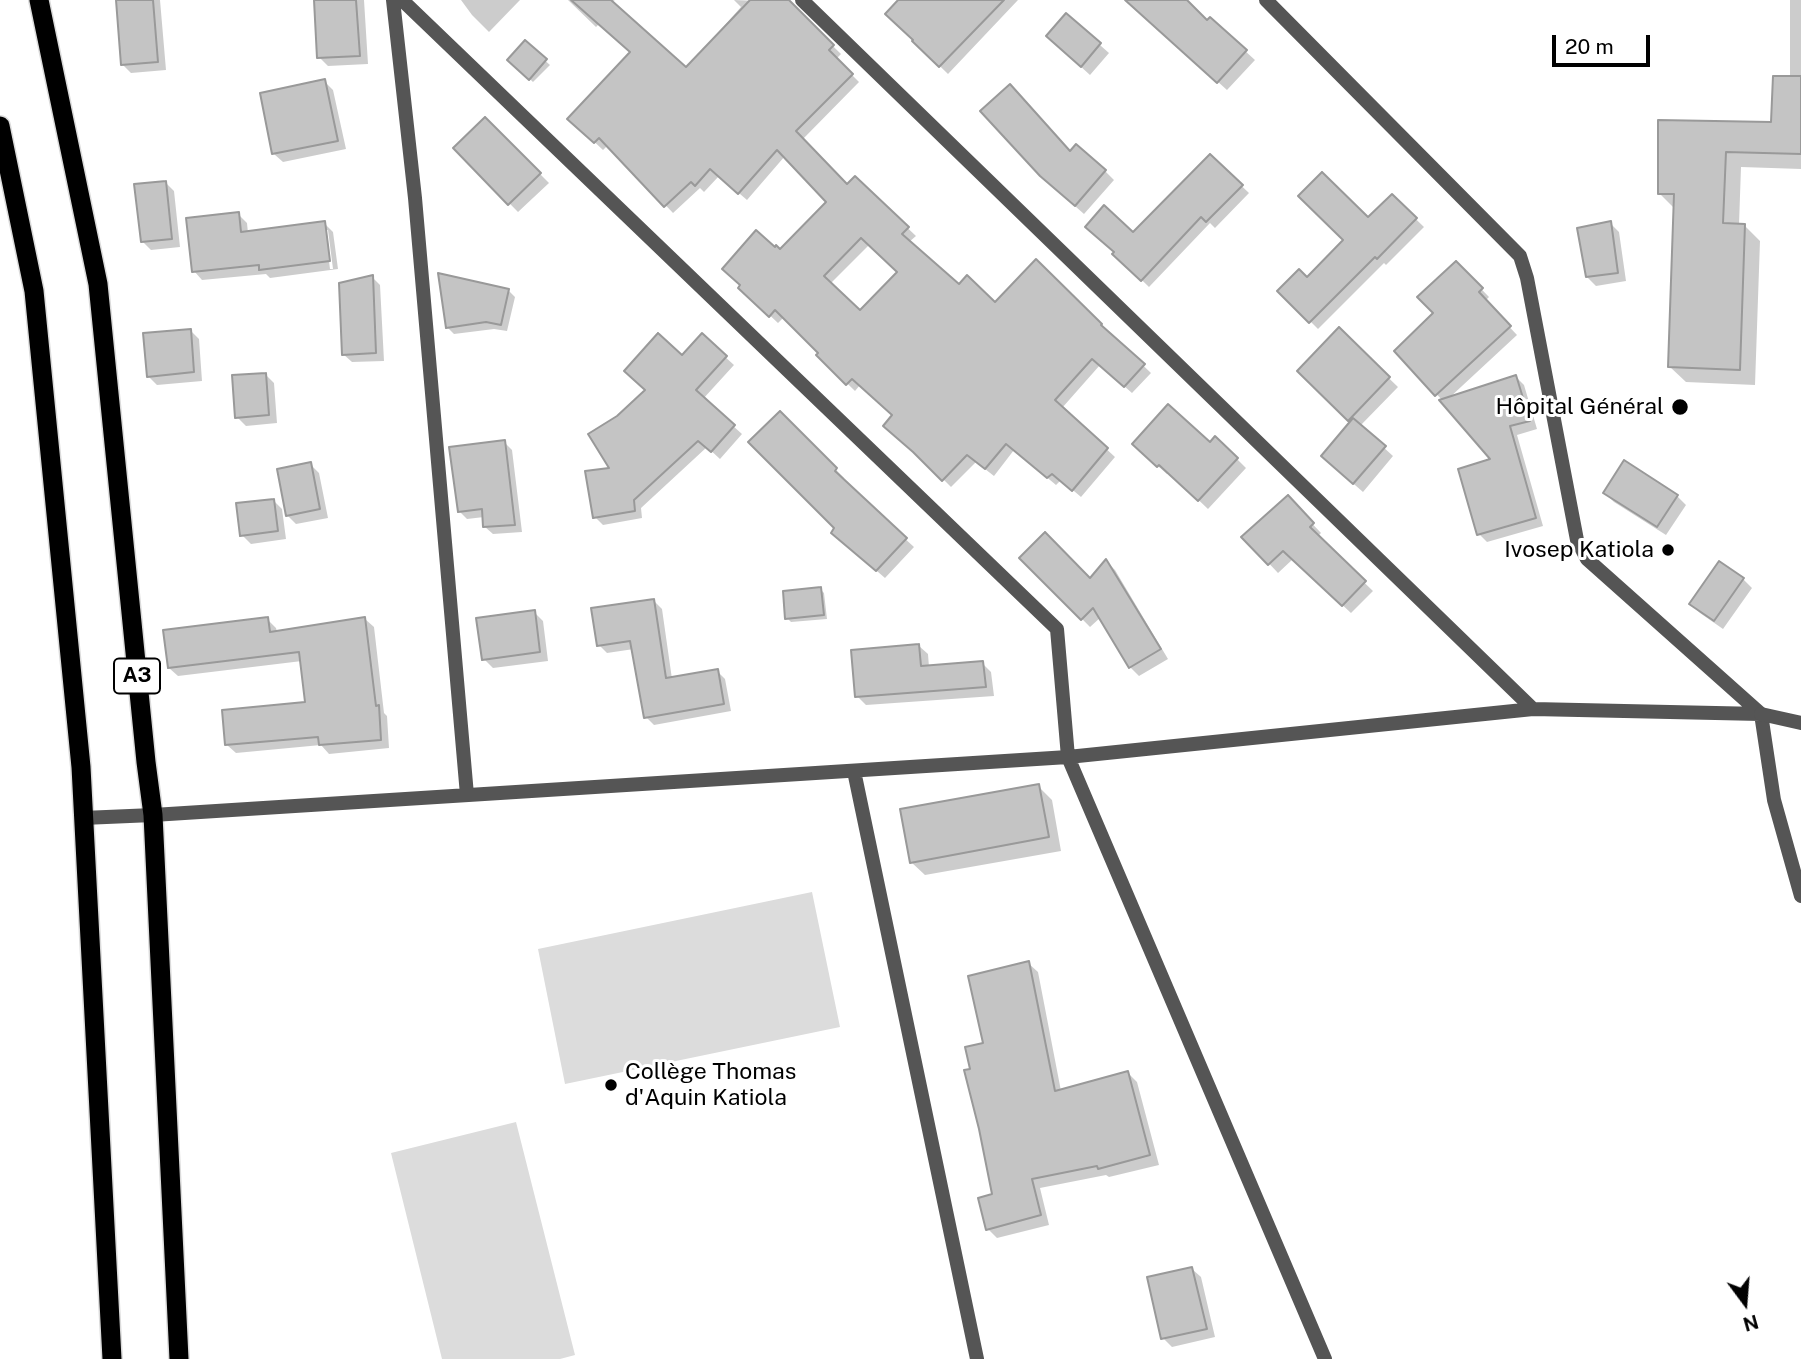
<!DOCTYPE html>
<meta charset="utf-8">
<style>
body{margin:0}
#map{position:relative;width:1801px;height:1359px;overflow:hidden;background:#fff;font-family:"Public Sans",sans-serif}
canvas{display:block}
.north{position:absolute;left:1710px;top:1268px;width:70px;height:70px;-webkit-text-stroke:5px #fff;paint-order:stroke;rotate:164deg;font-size:19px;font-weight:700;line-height:28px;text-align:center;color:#000}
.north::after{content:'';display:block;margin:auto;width:24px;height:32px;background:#000;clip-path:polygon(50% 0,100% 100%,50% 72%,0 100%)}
.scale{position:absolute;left:1552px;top:35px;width:98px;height:32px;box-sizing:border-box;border:4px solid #000;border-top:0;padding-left:9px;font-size:21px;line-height:24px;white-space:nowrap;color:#000;-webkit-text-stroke:5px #fff;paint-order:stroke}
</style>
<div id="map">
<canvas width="1801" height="1359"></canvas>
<div class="north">N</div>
<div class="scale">20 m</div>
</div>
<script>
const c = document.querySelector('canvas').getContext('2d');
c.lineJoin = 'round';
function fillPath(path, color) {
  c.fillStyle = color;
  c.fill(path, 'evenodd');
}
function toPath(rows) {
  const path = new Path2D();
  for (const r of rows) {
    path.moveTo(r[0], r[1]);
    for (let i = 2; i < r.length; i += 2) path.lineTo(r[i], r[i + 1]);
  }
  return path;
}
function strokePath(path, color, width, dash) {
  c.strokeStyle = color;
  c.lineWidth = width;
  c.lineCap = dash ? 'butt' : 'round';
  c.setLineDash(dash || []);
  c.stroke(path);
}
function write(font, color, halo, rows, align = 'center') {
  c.font = font + ' "Public Sans",sans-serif';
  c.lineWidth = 6;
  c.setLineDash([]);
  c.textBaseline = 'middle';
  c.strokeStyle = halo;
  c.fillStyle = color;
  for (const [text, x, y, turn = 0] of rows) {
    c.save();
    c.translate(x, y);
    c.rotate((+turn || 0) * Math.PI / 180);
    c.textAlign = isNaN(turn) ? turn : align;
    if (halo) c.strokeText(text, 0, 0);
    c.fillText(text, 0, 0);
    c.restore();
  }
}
const green = toPath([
 [812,892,840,1027,565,1084,538,949],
 [516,1122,575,1355,560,1359,442,1359,391,1153]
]);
const shadow = toPath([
 [117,0,160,0,166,70,131,73,122,64],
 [315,0,364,0,368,64,328,66,319,57],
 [461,0,520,0,489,32,472,15],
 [568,0,615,0,613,1,617,5,615,6,686,69,741,7,734,0,788,2,841,54,836,59,859,82,802,140,847,186,855,178,916,236,909,242,959,286,995,304,1101,325,1151,373,1132,393,1100,365,1062,408,1115,457,1081,497,1061,480,1056,485,1014,450,994,476,976,462,951,487,923,459,894,415,860,385,855,391,818,355,820,353,784,317,778,323,748,295,780,251,829,202,785,156,747,200,719,176,704,192,700,188,673,213,608,145,603,150,570,119,632,53,599,24,596,27],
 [870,244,899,272,860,312,830,284],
 [900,0,1018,0,948,74,914,41],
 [1127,0,1184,0,1207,22,1210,19,1255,60,1227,90],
 [1790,0,1801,0,1801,169,1741,167,1739,225,1745,226,1760,241,1755,385,1686,382,1670,367,1676,210,1659,193,1660,122,1772,124,1790,78],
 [1066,15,1109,53,1090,75,1057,45],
 [525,43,550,65,533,82,510,60],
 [324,81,333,90,346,149,283,162,274,154],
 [485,119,549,183,518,212,455,148],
 [1210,156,1249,193,1215,228,1210,223,1149,287,1115,254],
 [1105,171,1114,180,1084,214,1051,185],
 [165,182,174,191,180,247,151,250,142,241],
 [1392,196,1424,227,1386,265,1384,263,1318,329,1280,291,1307,279],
 [238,214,247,223,248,233,324,223,333,232,338,269,270,278,266,274,202,280,194,271],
 [325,230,328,230,333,269,330,269],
 [1610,223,1619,232,1626,281,1596,286,1587,277],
 [1456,263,1489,297,1485,301,1517,335,1448,399,1516,377,1524,385,1537,429,1517,435,1543,526,1487,542,1479,534,1493,460,1443,401,1396,351,1435,313],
 [372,277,380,285,384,361,352,362,343,354],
 [508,290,515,297,507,331,494,329,454,334,447,327],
 [190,330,199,339,202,381,157,385,148,376],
 [1339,330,1398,387,1360,426,1393,456,1363,492,1332,465,1352,422,1299,371],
 [702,336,734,365,703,399,742,434,720,459,707,447,641,508,642,518,603,525,595,517,612,469,618,417,682,357],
 [265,374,274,383,277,423,246,426,237,417],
 [780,413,844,478,841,480,914,547,885,578,841,540,837,528],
 [504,442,512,450,522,532,493,534,485,527,484,517,467,519,459,511],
 [1143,453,1237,459,1246,468,1208,509,1169,472,1167,474],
 [310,464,319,473,328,518,296,524,287,515],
 [1605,493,1677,496,1686,505,1666,535,1614,502],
 [1287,497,1321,533,1317,537,1373,591,1351,613,1293,559,1278,573,1244,537],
 [273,500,282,509,286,539,251,544,242,535],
 [1022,558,1091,580,1106,561,1115,570,1168,659,1139,676,1130,667,1101,617,1090,627],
 [1719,563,1743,579,1752,588,1723,629,1700,613,1691,604],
 [820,589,824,593,827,619,791,622,787,618],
 [654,601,662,609,672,679,717,671,725,679,731,711,654,725,646,717,634,649,607,653,599,645],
 [534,612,543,621,548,661,493,668,484,659],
 [267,619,276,628,277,632,365,619,374,627,384,713,387,716,389,748,329,754,321,745,236,753,227,745,307,704,302,661,178,676,169,668],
 [919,646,928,654,929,667,982,663,991,672,994,696,866,705,857,696],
 [1038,786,1052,800,1061,851,925,875,911,862],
 [1028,963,1038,972,1061,1091,1128,1073,1137,1082,1159,1165,1109,1177,1106,1175,1040,1188,1049,1225,997,1238,988,1229,994,1195,972,1070],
 [1192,1269,1201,1277,1215,1337,1172,1347,1163,1338]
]);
const building = toPath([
 [116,0,153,0,158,62,121,65,116,0],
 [314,0,356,0,360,56,317,58,314,0],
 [571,0,611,0,686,67,750,0,789,0,834,45,829,50,853,74,796,131,847,184,855,176,909,227,902,234,959,284,967,275,995,302,1036,259,1102,324,1101,325,1145,364,1124,387,1092,359,1055,400,1108,448,1072,491,1052,474,1047,478,1006,444,985,469,967,455,942,481,913,452,883,426,892,415,852,379,846,385,816,355,818,353,775,310,769,317,738,288,740,285,722,269,756,230,775,247,776,245,780,249,826,202,777,150,738,194,710,169,695,186,691,182,664,207,599,138,594,143,567,119,630,52,571,0],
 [861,238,897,272,860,310,824,276,861,238],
 [898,0,1004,0,939,67,912,41,913,40,885,14,898,0],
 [1125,0,1187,0,1207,20,1210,17,1247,50,1217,83,1125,0],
 [1066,13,1101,43,1081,67,1046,36,1066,13],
 [525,40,547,59,529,80,507,60,525,40],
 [1773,76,1801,76,1801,154,1726,152,1723,223,1745,224,1740,370,1668,367,1674,194,1658,194,1658,120,1771,122,1773,76],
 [325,79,338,141,272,154,260,93,325,79],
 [1010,84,1070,151,1076,144,1106,170,1075,206,1040,176,980,111,1010,84],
 [485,117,541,173,508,205,453,148,485,117],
 [1210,154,1243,185,1206,222,1201,217,1141,281,1112,254,1114,252,1085,227,1104,205,1133,232,1210,154],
 [1322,172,1368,217,1392,194,1417,218,1377,259,1375,257,1309,323,1277,291,1299,269,1307,277,1343,240,1298,196,1322,172],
 [166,181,172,239,141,242,134,184,166,181],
 [239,212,241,232,325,221,330,261,259,270,259,265,192,272,186,218,239,212],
 [1611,221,1618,273,1586,277,1577,228,1611,221],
 [1456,261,1483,288,1479,292,1511,326,1435,396,1394,351,1433,313,1417,297,1456,261],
 [438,273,509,289,501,325,486,322,446,328,438,273],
 [373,275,376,353,342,355,339,283,373,275],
 [1339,327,1390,377,1348,421,1297,371,1339,327],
 [191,329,194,372,147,377,143,333,191,329],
 [658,333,682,355,702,333,727,356,696,390,735,425,711,452,698,441,634,500,635,511,593,518,585,471,609,468,588,434,617,416,645,390,624,371,658,333],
 [266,373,269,415,235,418,232,375,266,373],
 [1516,375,1530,421,1510,426,1536,518,1477,535,1458,469,1490,459,1439,400,1516,375],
 [1168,404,1210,442,1215,436,1238,458,1198,501,1159,465,1157,467,1132,444,1168,404],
 [780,411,837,468,835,471,907,538,876,571,831,533,834,528,748,442,780,411],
 [1353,418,1386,446,1353,484,1321,456,1353,418],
 [505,440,515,525,483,527,482,509,458,512,449,447,505,440],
 [1624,460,1678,495,1657,527,1603,493,1624,460],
 [311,462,320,509,286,516,277,469,311,462],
 [1288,495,1314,523,1310,527,1366,581,1342,606,1283,551,1268,565,1241,537,1288,495],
 [274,499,278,531,240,536,236,503,274,499],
 [1045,532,1090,578,1106,559,1161,649,1129,668,1093,608,1081,620,1019,558,1045,532],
 [1719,561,1744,578,1714,621,1689,604,1719,561],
 [821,587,824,615,785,619,783,591,821,587],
 [654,599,666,678,718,669,724,704,644,718,630,641,597,646,591,608,654,599],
 [535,610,540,652,482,660,476,618,535,610],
 [268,617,270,632,365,617,376,706,379,705,381,740,319,745,318,737,225,745,222,710,305,702,299,652,168,668,163,630,268,617],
 [919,644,921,666,983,661,986,687,855,697,851,650,919,644],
 [1039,784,1049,837,910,863,900,809,1039,784],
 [1029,961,1055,1091,1128,1071,1150,1155,1098,1169,1097,1166,1032,1179,1041,1215,986,1230,978,1198,992,1194,979,1129,964,1070,970,1069,965,1047,983,1043,968,976,1029,961],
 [1192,1267,1207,1329,1161,1339,1147,1277,1192,1267]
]);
const minor = toPath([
 [393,0,415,198,467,795],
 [402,0,1057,629,1068,757,1325,1359],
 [802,0,1533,709],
 [1266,0,1520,256,1527,278,1577,540,1587,559,1761,714,1774,800,1801,896],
 [854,771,977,1359],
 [83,818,153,815,1068,757,1533,709,1761,714]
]);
const tertiary = toPath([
 [1761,714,1801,723]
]);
const trunk = toPath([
 [39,0,98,284,146,762,153,815,179,1359],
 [0,126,34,291,81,767,112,1359]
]);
const markers = [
 [1680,407,9,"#000"],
 [1668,550,7,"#000"],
 [611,1085,7,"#000"]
];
const shields = [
 [137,676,46]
];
const shieldNames = [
 ["A3",137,676]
];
const poiNames = [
 ["Hôpital Général",1664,407],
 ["Ivosep Katiola",1654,550],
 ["Collège Thomas",625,1072,"left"],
 ["d'Aquin Katiola",625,1098,"left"]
];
fillPath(green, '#dcdcdc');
fillPath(shadow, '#0003');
fillPath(building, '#c4c4c4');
strokePath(building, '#999', 2);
strokePath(trunk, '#dbdbdb', 22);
strokePath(minor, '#555', 14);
strokePath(tertiary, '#555', 14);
strokePath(trunk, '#000', 19);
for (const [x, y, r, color] of markers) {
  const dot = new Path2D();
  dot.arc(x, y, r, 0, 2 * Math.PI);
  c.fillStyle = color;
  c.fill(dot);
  strokePath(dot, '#fff', 2.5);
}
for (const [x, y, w] of shields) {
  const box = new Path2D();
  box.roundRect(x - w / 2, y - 17.5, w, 35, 5);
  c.fillStyle = '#fff';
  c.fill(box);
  strokePath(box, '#000', 2);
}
write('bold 21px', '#000', null, shieldNames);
write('23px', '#000', '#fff', poiNames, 'right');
</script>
